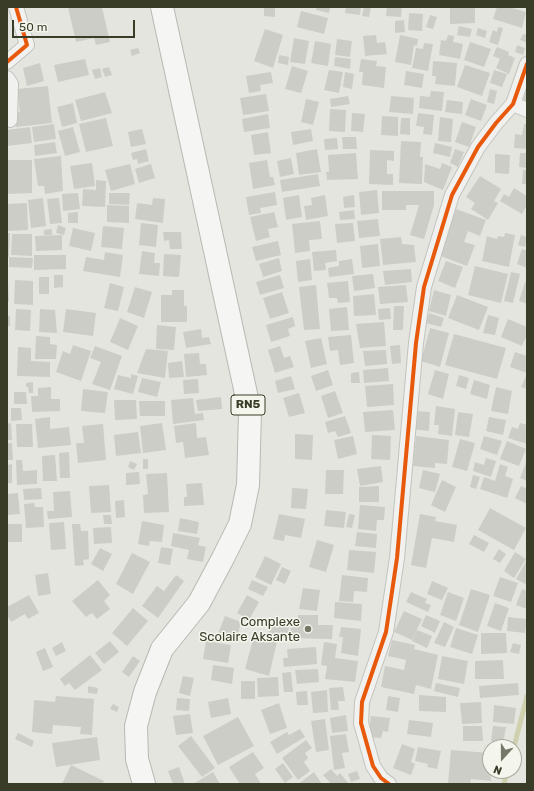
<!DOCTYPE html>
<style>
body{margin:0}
#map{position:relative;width:534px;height:791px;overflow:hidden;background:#e5e5e0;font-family:Rubik,sans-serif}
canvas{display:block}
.frame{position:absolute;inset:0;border:8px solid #393d27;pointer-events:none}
.north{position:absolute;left:482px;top:739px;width:40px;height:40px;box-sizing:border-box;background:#f4f5ed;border:1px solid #a9ab9e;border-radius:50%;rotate:201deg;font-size:11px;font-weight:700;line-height:16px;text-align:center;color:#393d27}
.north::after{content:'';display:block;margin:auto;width:14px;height:18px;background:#757868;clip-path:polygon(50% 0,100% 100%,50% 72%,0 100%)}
.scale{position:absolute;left:12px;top:20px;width:123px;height:18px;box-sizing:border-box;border:2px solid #393d27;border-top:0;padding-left:5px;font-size:12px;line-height:14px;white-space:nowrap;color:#393d27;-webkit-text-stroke:3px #f4f5ed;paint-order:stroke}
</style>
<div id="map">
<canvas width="534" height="791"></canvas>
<div class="frame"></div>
<div class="north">N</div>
<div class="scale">50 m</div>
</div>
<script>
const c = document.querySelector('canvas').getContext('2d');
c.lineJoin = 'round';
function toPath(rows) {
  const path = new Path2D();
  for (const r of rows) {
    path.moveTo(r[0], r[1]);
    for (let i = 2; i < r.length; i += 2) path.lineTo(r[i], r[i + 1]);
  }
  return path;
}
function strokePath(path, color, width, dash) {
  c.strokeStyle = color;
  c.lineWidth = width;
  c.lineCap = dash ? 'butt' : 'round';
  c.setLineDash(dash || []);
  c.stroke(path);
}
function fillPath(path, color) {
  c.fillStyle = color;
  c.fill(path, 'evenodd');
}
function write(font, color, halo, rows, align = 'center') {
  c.font = font + ' Rubik,sans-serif';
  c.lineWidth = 3;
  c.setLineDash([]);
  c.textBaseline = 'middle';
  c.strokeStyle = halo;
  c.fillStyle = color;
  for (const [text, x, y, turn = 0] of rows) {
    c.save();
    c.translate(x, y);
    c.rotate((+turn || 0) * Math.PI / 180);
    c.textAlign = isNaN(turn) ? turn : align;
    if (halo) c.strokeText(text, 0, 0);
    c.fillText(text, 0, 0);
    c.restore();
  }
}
const stream = toPath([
 [514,747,527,696],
 [504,784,507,771]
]);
const building = toPath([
 [68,7,102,7,110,42,96,45,94,38,76,42],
 [264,7,275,7,275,17,264,16],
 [317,7,330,7,329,13,316,10],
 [346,7,361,7,360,15,345,13],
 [364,7,371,7,369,17,362,16],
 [387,7,402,7,401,17,386,16],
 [450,7,475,7,475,23,450,24],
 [497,7,509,7,526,12,522,28,493,19],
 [301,11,328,18,324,34,297,27],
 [409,13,423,14,422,31,408,30],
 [430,15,437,17,433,29,426,27],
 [404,20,405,32,395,33,395,21],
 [459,26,472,29,470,37,457,35],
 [498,27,503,28,498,45,489,42,493,30,497,32],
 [478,28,487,31,485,38,476,35],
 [265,29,283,35,273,68,254,61],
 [523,34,527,35,527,43,520,40],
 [376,35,377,43,385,42,387,54,365,56,363,36],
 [400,35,418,39,417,46,414,45,411,65,395,62],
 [448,35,454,36,453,42,463,44,460,59,439,55,441,40,446,41],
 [294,38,309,41,305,64,290,62],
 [337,39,352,41,350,57,335,55],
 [315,41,331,44,328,66,311,63],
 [470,42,491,49,484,67,464,60],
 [424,43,433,44,428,71,412,68,416,48,423,49],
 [517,45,525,48,523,55,515,52],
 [497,47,509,52,508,55,515,58,509,74,496,68,500,59,493,56],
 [138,48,140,53,132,56,130,50],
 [279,55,289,57,288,65,278,63],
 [335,57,351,59,350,69,334,66],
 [85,59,89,75,58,82,54,65],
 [361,59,377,61,376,66,386,67,384,88,362,85,363,72,359,72],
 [433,61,457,63,455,86,435,84,436,76,432,76],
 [40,63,44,81,27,86,23,68],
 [465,65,490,73,482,96,457,87],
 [292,66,308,71,301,93,285,89],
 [109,67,112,75,105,77,102,69],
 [100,68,102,77,95,79,92,70],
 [329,70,343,72,339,93,324,90],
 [494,70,507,74,502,87,490,83],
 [406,71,424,74,422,88,404,85],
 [271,72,273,83,260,85,261,91,249,93,246,76],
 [345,72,354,74,352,89,343,87],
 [48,86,52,123,16,127,15,112,20,112,17,89],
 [527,87,527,105,522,104],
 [490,89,497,91,494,104,487,102],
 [431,91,444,92,442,111,419,108,420,96,430,97],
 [105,92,112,113,81,121,75,100],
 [266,94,269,111,243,115,240,98],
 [348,96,350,104,331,107,330,99],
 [391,96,414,98,413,114,389,112],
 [306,99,319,102,313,125,301,122],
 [471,99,487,105,481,121,465,115],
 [447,100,463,102,462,114,445,112],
 [73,103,77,123,62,127,57,107],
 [330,109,346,110,345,132,329,131],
 [352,113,365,114,363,132,351,131],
 [418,113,434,115,432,135,423,134,424,127,416,126],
 [268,114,270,128,244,132,242,119],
 [382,116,398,117,398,136,381,135],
 [440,117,453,119,451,142,438,141],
 [106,118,113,146,86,152,79,124],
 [401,118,410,118,410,135,400,134],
 [462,122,476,127,469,147,455,142],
 [54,124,56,139,34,142,32,127],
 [524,124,527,124,527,149,514,148,515,134,522,135],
 [30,127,32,143,7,146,7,130],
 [73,127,80,152,65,156,58,131],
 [142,129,146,144,131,147,128,132],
 [311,129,313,141,293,145,291,132],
 [268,132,271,153,254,155,251,135],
 [342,137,356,137,357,149,343,149],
 [337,138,338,149,325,150,324,139],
 [401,141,421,142,420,157,423,157,422,184,399,183],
 [55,142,57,153,35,156,34,145],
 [435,143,452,147,450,157,433,153],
 [146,149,149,161,138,164,137,159,133,160,131,153],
 [317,149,321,172,299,175,296,153],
 [455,149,464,152,458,167,450,163],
 [370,150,394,151,394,161,387,160,387,174,393,174,393,185,369,184],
 [356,153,358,179,327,180,326,172,329,172,328,155],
 [520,153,527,153,527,168,519,167],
 [495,154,510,155,509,174,495,173],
 [61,156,63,191,45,194,44,186,38,186,34,159],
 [291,158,294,174,280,177,277,161],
 [7,160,32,160,32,193,7,194],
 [267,160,270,177,273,177,275,185,253,189,249,163],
 [92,163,95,186,74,189,70,166],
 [442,163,452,167,443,190,424,182,425,164,440,169],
 [130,164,135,184,111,191,105,170],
 [151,164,155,178,139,183,135,169],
 [523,170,527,170,527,184,522,184],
 [318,174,320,186,282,192,280,180],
 [480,176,501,189,494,201,498,203,488,220,471,209,475,203,466,197],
 [96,180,106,181,105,207,82,206,83,189,96,190],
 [514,188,527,196,527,205,522,214,500,201,504,194,509,197],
 [377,190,379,213,361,215,359,192],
 [382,191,434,191,434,205,424,239,410,235,419,205,406,205,406,210,382,210],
 [275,192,277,205,260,208,261,213,249,215,246,197],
 [78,193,80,209,63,211,62,194],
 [109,193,130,193,129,205,109,204],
 [299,195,302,217,286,220,283,198],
 [325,195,328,216,306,220,304,206,312,205,311,198],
 [354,195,355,207,344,208,343,197],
 [43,198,46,226,31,228,28,200],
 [59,198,62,223,50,224,47,199],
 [153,198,165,199,163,223,135,219,137,203,152,205],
 [27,203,28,230,7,231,7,204],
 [107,205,129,206,129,223,107,222],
 [456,209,486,220,480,236,468,231,464,242,475,245,467,266,438,255],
 [354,210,355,219,340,220,339,212],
 [78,212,78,223,68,223,68,213],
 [274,212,278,227,268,229,270,237,256,241,250,217],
 [378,219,380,236,359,238,357,221],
 [320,221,322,239,309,240,310,251,295,253,292,224],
 [141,223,158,225,156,247,139,245],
 [353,223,355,241,337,243,335,224],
 [58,225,66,228,64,235,56,233],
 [103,226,124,228,122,249,101,247],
 [73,228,95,233,91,251,69,246],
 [52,229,52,235,44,235,44,230],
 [163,232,181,232,182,249,170,249,169,240,164,241],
 [7,233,10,233,9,257,7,257],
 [505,233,515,235,509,267,482,261,487,236,497,239,498,236,504,237],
 [12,234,32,234,32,256,11,255],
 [62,235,62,250,36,251,35,236],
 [521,235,527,237,525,247,518,245],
 [401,237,402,244,414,245,416,262,383,265,380,239],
 [278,241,281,255,256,261,252,247],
 [378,244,380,266,362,268,360,246],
 [522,249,527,251,527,268,517,264],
 [336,250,337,261,325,263,326,270,314,271,312,252],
 [142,251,155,253,154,263,160,263,159,276,139,274],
 [105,252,123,255,120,277,83,271,86,257,104,260],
 [164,254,181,255,179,277,163,276],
 [34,255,66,255,66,269,34,270],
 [9,257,33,258,32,268,9,267],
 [279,258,282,271,263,277,259,264],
 [310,259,312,280,298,282,296,261],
 [352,259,354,274,329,277,328,268,339,266,339,261],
 [446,261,463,267,455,288,438,281],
 [475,266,508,274,501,303,468,295],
 [411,269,412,282,385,285,383,271],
 [511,272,520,274,513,303,504,301],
 [373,274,375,288,354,291,352,276],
 [54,275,63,275,63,287,54,288],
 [280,275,284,288,260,295,256,282],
 [39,277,49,277,49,294,39,294],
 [7,280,8,280,9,302,7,302],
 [15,280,33,281,33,305,14,304],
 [348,281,350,302,338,303,337,298,329,298,327,283],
 [525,282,527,283,527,304,519,301],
 [110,283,124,287,118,311,104,308],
 [316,285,320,329,304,330,299,287],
 [406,285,408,302,380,304,378,287],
 [135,287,152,292,144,318,127,312],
 [172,290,184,290,184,306,187,306,187,322,161,322,161,295,172,295],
 [434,290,451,295,446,316,429,311],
 [282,292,289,313,270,319,263,298],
 [374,294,376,315,354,316,353,296],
 [457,295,488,307,479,330,448,318],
 [394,306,404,306,403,330,393,330],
 [347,307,349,330,331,331,329,309],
 [390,308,391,319,379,320,378,309],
 [16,309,31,310,30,331,15,330],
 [40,309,55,310,57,333,39,332],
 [66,309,96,313,93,336,63,332],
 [429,313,444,318,441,327,426,323],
 [488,315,499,318,495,335,483,333],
 [7,316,10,316,10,326,7,326],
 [293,317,295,326,288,329,290,336,271,342,266,325],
 [120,318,138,326,128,350,110,342],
 [508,319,527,327,527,335,522,346,501,337],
 [384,322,386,346,360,348,356,324],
 [157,325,176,327,174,350,156,349],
 [430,328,449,333,440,367,421,361],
 [201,329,202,338,209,337,211,344,186,348,183,332],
 [454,334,506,348,497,379,445,365],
 [351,335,354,363,340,365,338,350,330,351,328,337],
 [36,336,50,337,50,344,57,345,56,359,35,359],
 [321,338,327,364,311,368,305,341],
 [73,345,91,351,81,381,56,372,63,351,70,354],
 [400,345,401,363,392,364,390,346],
 [95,346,122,356,110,390,92,384,101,362,90,358],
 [280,346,284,358,290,356,294,367,275,373,268,350],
 [18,347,31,348,31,361,50,362,50,377,17,376],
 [146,349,168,351,165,378,137,373],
 [386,350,387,364,365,366,363,351],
 [515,352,527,356,527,373,510,367],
 [199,353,200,364,206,364,207,375,186,377,184,354],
 [182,361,184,377,169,378,168,363],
 [388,368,389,381,364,383,363,370],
 [328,370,333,385,316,391,311,376],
 [435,370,449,374,443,399,428,394],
 [359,372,360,383,351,383,351,373],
 [131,374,138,376,133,394,114,389,118,375,131,378],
 [459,375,469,378,466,389,456,386],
 [291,376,295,389,278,393,275,381],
 [526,376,527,376,527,389,521,387],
 [142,378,161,382,157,397,138,392],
 [198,379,199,393,184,394,183,380],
 [474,380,490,385,487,399,470,394],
 [33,382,33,393,29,393,28,387,26,387,26,383],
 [393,384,394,405,367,407,365,386],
 [51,387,51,399,60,399,60,411,32,412,31,396,38,396,38,388],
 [496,387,512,391,508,414,491,411],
 [83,389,108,392,105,413,81,411],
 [335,391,343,413,328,418,321,396],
 [14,392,26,392,27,404,14,404],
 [299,393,305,413,289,417,283,398],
 [221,397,222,409,198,411,196,400],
 [193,398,195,414,203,413,204,420,173,424,171,400],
 [114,400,136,400,137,419,115,420],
 [139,401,165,401,165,416,140,416],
 [436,406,455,409,452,436,438,434,439,425,434,425],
 [11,408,21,408,22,420,11,421],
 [393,410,395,430,365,432,363,412],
 [413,411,430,412,429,431,411,429],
 [458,412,473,414,469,437,455,435],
 [345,416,351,433,338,437,335,431,328,433,325,422],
 [50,417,50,429,69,427,71,445,38,448,35,419],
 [489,417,506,420,503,435,486,431],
 [11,423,12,440,7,440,7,424],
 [162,423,166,450,143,453,140,426],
 [196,423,197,438,206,437,209,455,185,458,183,442,176,443,174,426],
 [520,423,527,425,527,444,508,438,512,427,518,429],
 [16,424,32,424,33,447,17,447],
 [103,424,106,460,78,463,76,443,84,443,82,426],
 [138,432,141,453,116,456,114,435],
 [295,434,313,435,312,460,295,459],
 [372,435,391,436,390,460,371,459],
 [353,436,357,454,338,459,334,440],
 [416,436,449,440,447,464,435,463,435,468,413,466],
 [484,436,502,441,497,455,480,449],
 [460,439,475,443,467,471,452,467],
 [507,441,526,449,519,466,500,459],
 [7,443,12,443,13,460,7,460],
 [69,452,70,478,60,478,59,453],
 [55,455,57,481,43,481,42,456],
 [486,458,496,461,491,477,473,471,475,462,484,465],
 [143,459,148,459,148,469,143,469],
 [16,460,22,460,23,471,37,470,37,484,17,485],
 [527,460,527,481,520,478],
 [130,461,137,464,134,470,128,467],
 [12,464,12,483,7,483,7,465],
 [500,464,508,467,505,476,513,479,507,498,480,489,484,477,495,481],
 [381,466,383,482,360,486,357,469],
 [326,470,344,470,343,494,325,494],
 [423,470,440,474,435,492,419,488],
 [139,472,140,484,126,485,126,473],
 [167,473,169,512,144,513,143,495,148,494,146,474],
 [473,475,480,477,476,489,470,487],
 [442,480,456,487,445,512,431,505],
 [202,483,204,505,184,506,184,497,187,497,186,484],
 [109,485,111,512,91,513,89,486],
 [379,486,379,502,359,502,359,487],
 [521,486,527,489,527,504,515,498],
 [41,488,42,499,24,500,23,489],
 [292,488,308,489,306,509,291,508],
 [70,491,72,517,48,519,47,511,54,511,53,492],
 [18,493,20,514,7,515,7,494],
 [124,500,125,517,116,518,115,501],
 [34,503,35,507,43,507,44,527,26,528,24,504],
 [360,505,385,507,384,520,377,520,376,531,358,529],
 [490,508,526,528,514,550,478,530],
 [326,510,346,512,344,528,324,526],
 [279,514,305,519,301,538,285,535,284,541,273,539],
 [349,514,355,515,352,528,346,527],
 [420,514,436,517,435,521,457,525,454,542,432,538,426,568,411,565],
 [103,515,111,515,112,524,104,524],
 [180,518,199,522,197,534,178,531],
 [142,521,164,525,162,542,150,541,149,546,138,544],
 [64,522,66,549,51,550,49,523],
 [7,524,22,524,22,542,7,542],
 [72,524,80,524,81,531,88,531,89,559,83,560,84,565,75,566],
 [111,527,112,543,94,544,93,528],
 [357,532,377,534,376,548,355,546],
 [173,533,200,538,198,545,206,547,203,562,187,559,189,550,171,546],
 [474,535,489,543,484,552,469,544],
 [317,540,334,545,326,572,309,567],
 [161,547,173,549,170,565,158,563],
 [100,548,112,554,103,571,91,564],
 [499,549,506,554,500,563,493,559],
 [349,550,376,552,374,573,347,570],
 [515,552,526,559,514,578,504,571],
 [132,553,150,562,133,594,116,584],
 [265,556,281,564,271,585,255,577],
 [527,560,527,585,516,579],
 [282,567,291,571,285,584,276,580],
 [48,573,51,594,38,596,35,575],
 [176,575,184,581,158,618,142,606,157,586,164,591],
 [342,575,368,578,367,592,354,591,353,602,339,601],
 [500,577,518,583,511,602,493,596],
 [98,580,110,595,104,601,110,609,97,619,92,613,86,617,72,601],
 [252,580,268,587,263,596,248,589],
 [432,581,448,588,442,600,427,594],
 [303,588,320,590,317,611,299,609],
 [471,589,490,595,478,632,459,625],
 [522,589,527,591,527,609,516,605],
 [411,592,427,599,425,603,431,605,428,612,406,602],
 [448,592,464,598,456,621,440,615],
 [29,595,39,613,28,619,25,614,11,622,7,615,7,607],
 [247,595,259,602,249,620,237,613],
 [335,602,362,604,361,621,334,618],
 [495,603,509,608,501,631,487,626],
 [133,608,148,621,127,646,112,633],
 [404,611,422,619,412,640,394,632],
 [298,615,318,615,318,625,333,625,332,639,290,638,291,624,298,625],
 [426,615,440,621,435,633,421,626],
 [225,616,241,622,237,638,235,637,232,642,217,636],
 [508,617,527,619,525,633,507,631],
 [444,622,454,627,445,647,434,643],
 [269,623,289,624,288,638,269,638],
 [341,627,361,629,358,656,341,653,343,637,339,637],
 [456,628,478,635,472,654,450,647],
 [417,630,432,636,427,648,412,641],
 [481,633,506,633,507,653,481,654],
 [254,636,277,642,269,676,245,669],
 [392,640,415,645,414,649,438,655,431,689,416,685,414,694,381,687,385,666,404,670,406,660,388,656],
 [110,641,119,652,104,664,95,653],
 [206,641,231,645,228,663,203,659],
 [62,642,66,651,56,656,52,648],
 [324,642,337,644,335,658,358,661,355,682,325,679,327,666,321,665],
 [513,643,521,645,519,654,510,652],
 [316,647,317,664,284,667,283,658,288,658,287,649],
 [45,648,53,667,43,671,36,652],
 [90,655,102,670,75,690,69,683,65,686,60,679],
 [133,656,140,661,129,677,122,672],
 [442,656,468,661,464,684,438,679],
 [503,660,504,679,475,679,475,661],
 [213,665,234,668,232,684,211,680],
 [318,669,319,682,297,684,295,670],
 [291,672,293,692,284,692,282,673],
 [183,676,194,678,190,696,179,693],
 [278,677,279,696,258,697,257,678],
 [241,681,255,681,255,699,241,699],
 [436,683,460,688,458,697,434,691],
 [518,683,519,695,480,698,479,686],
 [88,686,98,688,97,694,88,693],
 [343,687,345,701,338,701,339,710,331,710,329,688],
 [327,690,328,712,313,713,311,692],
 [307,691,308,705,297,705,296,692],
 [419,695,446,697,446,712,419,711],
 [56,696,94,699,92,735,80,734,81,727,53,725,52,734,32,732,34,700,55,702],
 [388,696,400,698,398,712,386,710],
 [177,698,190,699,189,711,176,710],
 [228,698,231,714,211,718,208,702],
 [481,702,482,723,462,724,460,703],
 [279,703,287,728,270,734,261,710],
 [113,704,119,707,117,712,110,709],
 [494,705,516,708,514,724,493,722],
 [190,714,193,733,176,735,173,716],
 [346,715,348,731,332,733,330,718],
 [371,716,390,718,388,732,383,731,381,738,368,737],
 [238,717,254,746,218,765,203,736],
 [325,719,329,750,316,752,311,721],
 [409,720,433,723,431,737,407,734],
 [463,726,482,726,483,741,463,741],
 [493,726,506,727,503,743,491,741],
 [300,729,305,737,277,754,270,742,287,732,289,735],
 [18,733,34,741,32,747,15,739],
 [346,734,349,752,342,753,345,768,334,770,330,736],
 [191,736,215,768,202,777,178,746],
 [97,737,100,760,56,767,52,743],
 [306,740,312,748,305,753,308,758,304,762,310,771,298,780,282,758],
 [402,744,415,749,411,762,415,764,411,775,393,768],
 [418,747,441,751,437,769,427,767,428,764,415,761],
 [451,750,490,753,491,781,471,779,470,784,448,784],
 [253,752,264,768,255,774,261,784,240,784,229,767],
 [283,763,293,777,285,783,275,769],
 [71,765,104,781,102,784,62,784],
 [179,767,185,784,173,784,168,771],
 [331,769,337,776,340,773,349,784,331,784,323,775],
 [357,771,360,779,351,782,348,774],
 [213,772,220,784,193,784],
 [314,772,322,784,298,784]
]);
const minor = toPath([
 [7,62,27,45,16,7],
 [7,78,11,84,10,120],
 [513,104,527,110],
 [389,784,381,778,373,766,361,723,362,702,386,632,397,558,416,343,424,287,452,195,478,147,496,123,513,104,527,64]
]);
const trunk = toPath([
 [144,784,137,759,136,726,145,692,162,649,199,603,223,558,240,524,248,485,250,412,162,7]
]);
const cycleway = toPath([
 [7,62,27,45,16,7],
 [389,784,381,778,373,766,361,723,362,702,386,632,397,558,416,343,424,287,452,195,478,147,496,123,513,104,527,64]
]);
const markers = [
 [308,629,4,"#757868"]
];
const shields = [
 [248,405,34]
];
const shieldNames = [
 ["RN5",248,405]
];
const poiNames = [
 ["Complexe",300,622],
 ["Scolaire Aksante",300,637]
];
strokePath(stream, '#ced0ae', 5);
fillPath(building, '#cdcdc8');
strokePath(minor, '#c3c3be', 16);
strokePath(trunk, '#b8b9b2', 24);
strokePath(minor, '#f1f1ef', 14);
strokePath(trunk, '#f5f5f4', 22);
strokePath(cycleway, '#e8590c', 4);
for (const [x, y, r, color] of markers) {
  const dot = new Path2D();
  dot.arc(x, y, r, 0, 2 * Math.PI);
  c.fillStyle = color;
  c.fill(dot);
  strokePath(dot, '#f4f5ed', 1.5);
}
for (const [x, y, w] of shields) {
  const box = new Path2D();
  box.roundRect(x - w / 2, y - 10, w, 20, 3);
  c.fillStyle = '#f4f5ed';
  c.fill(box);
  strokePath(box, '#393d27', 1);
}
write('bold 12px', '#393d27', null, shieldNames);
write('13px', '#393d27', '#f4f5ed', poiNames, 'right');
</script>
